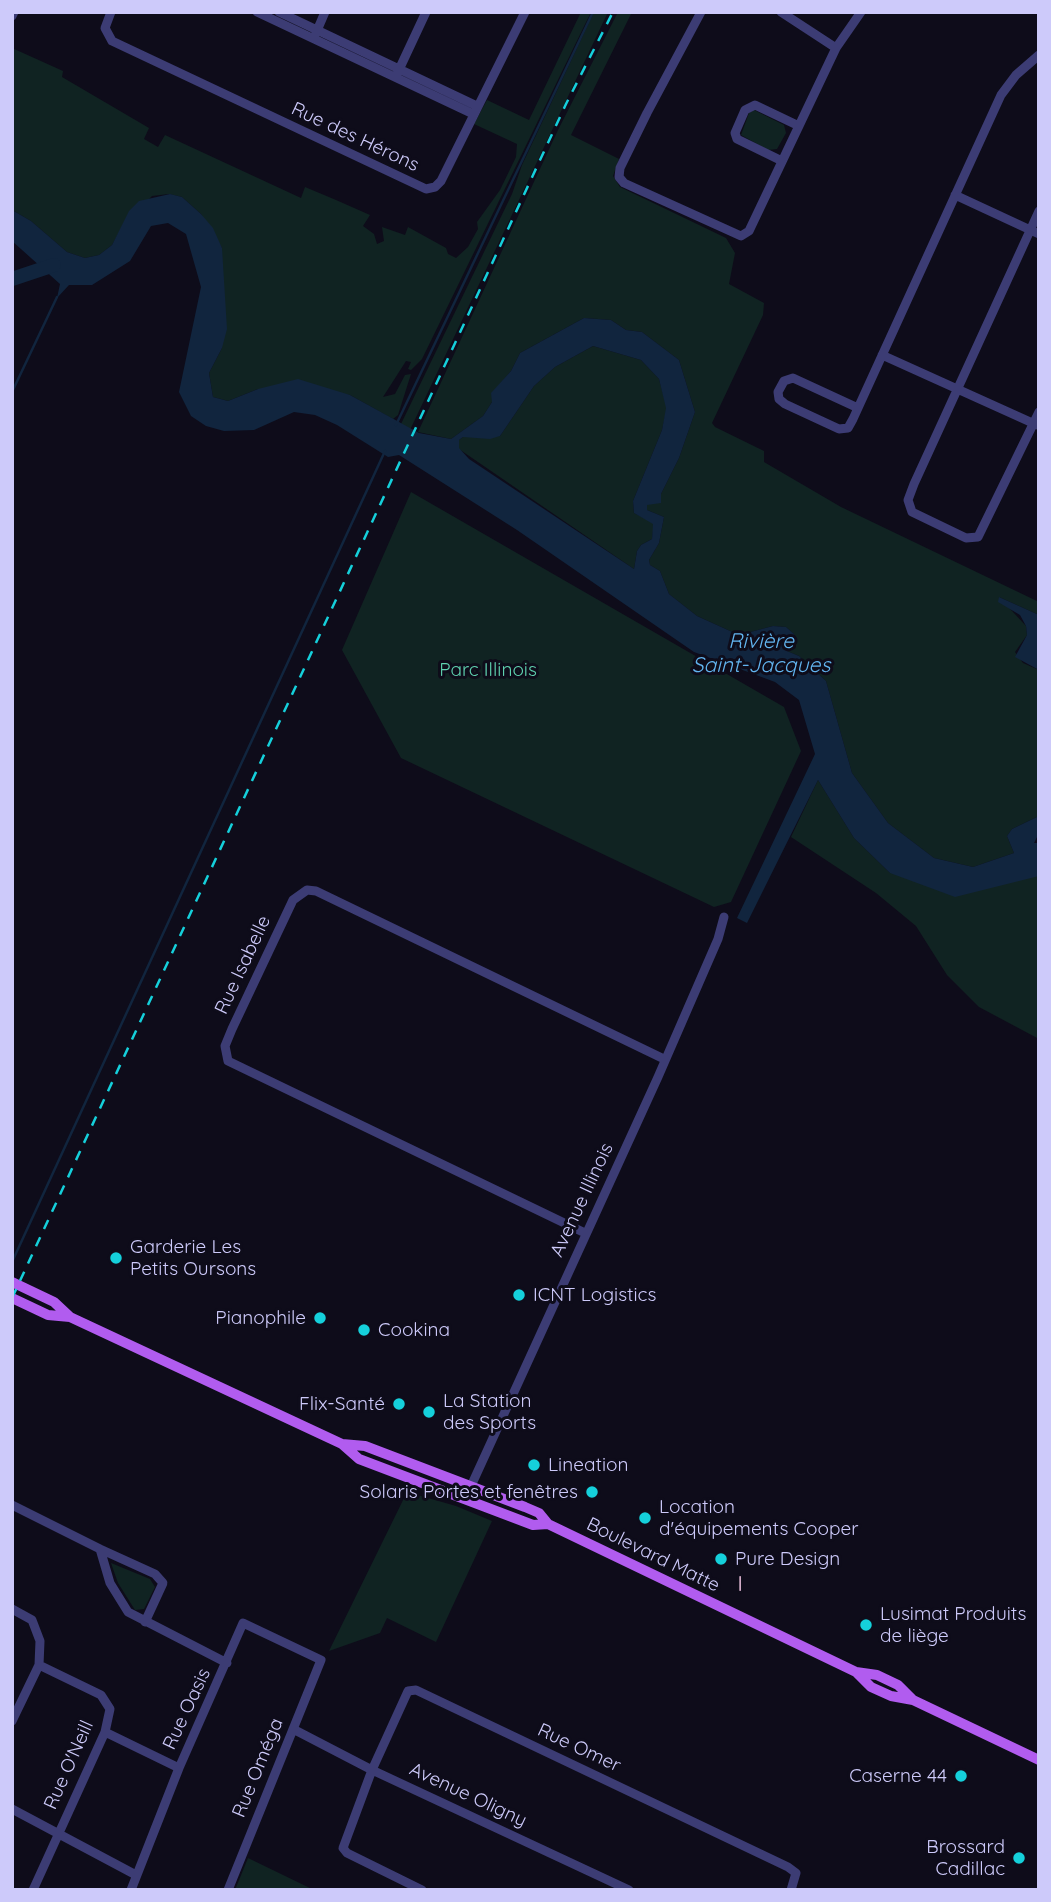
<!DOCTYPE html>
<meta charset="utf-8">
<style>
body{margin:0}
#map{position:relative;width:1051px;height:1902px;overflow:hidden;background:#0e0c1a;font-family:Quicksand,sans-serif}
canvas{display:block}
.frame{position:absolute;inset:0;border:14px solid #cdcafa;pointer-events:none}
</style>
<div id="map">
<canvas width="1051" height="1902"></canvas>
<div class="frame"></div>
</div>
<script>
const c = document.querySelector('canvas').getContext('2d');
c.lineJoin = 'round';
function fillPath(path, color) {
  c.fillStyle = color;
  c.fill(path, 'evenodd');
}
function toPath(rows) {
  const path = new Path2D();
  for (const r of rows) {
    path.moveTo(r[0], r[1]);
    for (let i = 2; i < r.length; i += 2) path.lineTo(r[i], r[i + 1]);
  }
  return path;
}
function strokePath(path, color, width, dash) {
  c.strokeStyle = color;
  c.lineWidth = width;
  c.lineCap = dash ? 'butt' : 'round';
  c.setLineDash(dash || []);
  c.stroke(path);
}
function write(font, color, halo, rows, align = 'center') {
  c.font = font + ' Quicksand,sans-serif';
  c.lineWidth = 6;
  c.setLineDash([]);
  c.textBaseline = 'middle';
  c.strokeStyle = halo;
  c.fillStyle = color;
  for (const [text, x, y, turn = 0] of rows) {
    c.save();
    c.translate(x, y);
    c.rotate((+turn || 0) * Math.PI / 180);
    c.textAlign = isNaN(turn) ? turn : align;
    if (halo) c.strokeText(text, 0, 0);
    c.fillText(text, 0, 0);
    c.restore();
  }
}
const green = toPath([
 [581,12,591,12,422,359,411,370,408,369,411,362,406,361,383,397,395,394,405,375,411,374,398,415,393,419,350,395,258,389,228,401,213,397,209,373,222,348,222,248,201,214,182,197,169,194,152,196,121,229,112,245,99,255,85,258,67,252,31,221,12,210,12,48,63,71,62,77,149,128,144,139,158,147,165,135,301,198,305,187,336,200,370,215,363,226,374,234,377,244,384,241,382,227,405,235,408,227,446,248,448,254,456,258,468,247,478,229,477,222,500,190,516,157,517,144,474,124,487,100,529,120],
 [594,12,608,12,410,430,401,424,512,194,522,165],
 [618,12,632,12,571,135,619,159,613,176,620,187,726,238,735,253,729,284,764,303,763,315,712,423,715,427,764,451,764,462,841,507,1039,602,1039,615,999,597,1026,626,1027,635,1015,652,1023,663,1039,670,1039,816,1012,829,1007,836,1014,853,973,867,934,858,888,823,852,773,826,681,799,656,787,651,785,646,794,640,794,634,786,627,773,626,739,635,697,616,669,594,660,571,650,565,649,560,659,543,664,517,647,510,647,504,661,494,679,458,695,412,679,360,642,332,626,330,611,320,584,318,520,353,511,371,492,393,492,402,483,416,451,439,418,432,558,130],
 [754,110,784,125,786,133,777,149,768,150,741,135,749,113],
 [593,346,641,360,659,379,667,408,662,430,633,501,634,513,654,523,652,539,641,545,637,551,634,569,459,449,459,440,463,437,500,436,534,386,555,367],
 [411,492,784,707,801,751,731,902,714,907,401,758,342,650],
 [818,780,854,838,890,873,1039,876,1039,1039,979,1007,947,975,916,926,876,893,791,837],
 [407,1492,456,1506,492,1521,436,1642,387,1618,380,1633,329,1651],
 [111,1563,150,1579,155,1587,144,1609,135,1610,118,1583],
 [248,1858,314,1890,235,1890]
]);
const water = toPath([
 [170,194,182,197,201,214,213,228,222,248,227,329,222,348,209,373,213,397,228,401,258,389,298,379,350,395,419,433,451,439,483,416,492,402,491,393,511,371,520,353,584,318,611,320,626,330,642,332,679,360,695,412,679,458,661,494,661,503,647,505,647,510,664,517,659,543,649,560,650,565,660,571,669,594,697,616,739,635,773,626,786,627,794,634,794,640,785,646,787,651,799,656,826,681,852,773,888,823,934,858,973,867,1014,853,1007,836,1012,829,1039,816,1039,833,1034,843,1039,843,1039,876,955,897,890,873,854,838,818,780,747,923,737,918,815,754,799,700,775,682,694,652,517,530,399,455,388,457,337,425,315,415,294,412,254,430,224,431,206,426,191,416,179,392,201,287,186,234,168,223,151,226,130,261,92,285,69,285,57,298,60,284,12,241,12,210,31,221,67,252,85,258,99,255,112,245,129,211,139,201],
 [593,346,641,360,659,379,666,408,662,430,633,501,634,513,653,524,652,539,641,545,637,551,634,569,469,459,459,448,459,440,463,437,490,439,500,436,534,386,555,367],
 [999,597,1039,615,1039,670,1015,657,1027,635,1026,626,1020,615,998,602]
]);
const stream = toPath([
 [12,392,57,297],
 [396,425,593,12],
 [12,1262,385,451]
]);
const river = toPath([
 [12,279,54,265]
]);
const minor = toPath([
 [111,12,105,28,112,41,426,189,435,187,441,181,525,12],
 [257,12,473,114],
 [279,12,477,106],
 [701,12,647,113,620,168,619,177,624,183,741,236,749,231,836,48,861,12],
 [781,12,836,48],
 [12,16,14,12],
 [316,33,325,12],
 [397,74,426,12],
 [782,161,737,139,735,133,745,110,755,105,799,126],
 [955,195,1039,234],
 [1039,211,914,484,908,500,912,512,966,538,978,537,1039,412],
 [882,355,1037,425],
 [858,408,793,378,784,381,778,392,779,399,785,404,839,429,848,428,853,419,1001,95,1016,75,1039,55],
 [585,1233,228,1061,225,1046,232,1029,293,900,307,890,316,891,664,1059],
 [466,1497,658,1077,718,939,724,917],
 [12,1505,100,1549,110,1583,128,1612,227,1663],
 [100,1549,155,1574,163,1583,145,1622],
 [12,1609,32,1620,40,1641,39,1665,12,1721],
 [293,1729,372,1770,629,1890],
 [105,1732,179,1768],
 [12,1809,136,1875],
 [33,1890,105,1732,110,1709,101,1695,39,1665],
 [131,1890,179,1768,243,1623,321,1660,228,1890],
 [422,1890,347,1853,343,1848,372,1770,408,1691,416,1690,788,1867,796,1873,791,1890]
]);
const major = toPath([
 [12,1282,54,1302,70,1317],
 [12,1298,48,1315,70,1317,342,1444,359,1459,533,1525,548,1524],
 [342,1444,365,1446,525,1507,539,1513,548,1524,856,1672,877,1675,898,1685,913,1700],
 [856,1672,871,1687,891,1696,913,1700,1039,1760]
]);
const rail = toPath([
 [12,1298,566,104,613,12]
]);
const markers = [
 [116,1258,7,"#15d0db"],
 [519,1295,7,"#15d0db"],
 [320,1318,7,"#15d0db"],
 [364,1330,7,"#15d0db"],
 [399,1404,7,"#15d0db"],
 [429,1412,7,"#15d0db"],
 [534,1465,7,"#15d0db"],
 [592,1492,7,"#15d0db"],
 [645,1518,7,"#15d0db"],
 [721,1559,7,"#15d0db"],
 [866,1625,7,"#15d0db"],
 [961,1776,7,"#15d0db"],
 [1019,1858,7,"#15d0db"]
];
const streetNames = [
 ["Rue des Hérons",355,137,25],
 ["Rue Isabelle",243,965,-65],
 ["Avenue Illinois",582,1200,-65],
 ["Boulevard Matte",653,1555,26],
 ["Rue Oasis",187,1709,-65],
 ["Rue Omer",579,1748,25],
 ["Rue O'Neill",69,1765,-66],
 ["Rue Oméga",258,1768,-68],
 ["Avenue Oligny",468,1795,25]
];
const parkNames = [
 ["Parc Illinois",488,670]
];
const poiNames = [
 ["Garderie Les",130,1247],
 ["Petits Oursons",130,1269],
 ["ICNT Logistics",533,1295],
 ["Pianophile",306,1318,"right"],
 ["Cookina",378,1330],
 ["La Station",443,1401],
 ["des Sports",443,1423],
 ["Flix-Santé",385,1404,"right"],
 ["Lineation",548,1465],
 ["Solaris Portes et fenêtres",578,1492,"right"],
 ["Location",659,1507],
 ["d'équipements Cooper",659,1529],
 ["Pure Design",735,1559],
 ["Lusimat Produits",880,1614],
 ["de liège",880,1636],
 ["Caserne 44",947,1776,"right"],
 ["Brossard",1005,1847,"right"],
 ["Cadillac",1005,1869,"right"]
];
const waterNames = [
 ["Rivière",761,642],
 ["Saint-Jacques",761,666]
];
const neighbourhoodNames = [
 ["I",741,1585]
];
fillPath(green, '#102322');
fillPath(water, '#11253e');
strokePath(stream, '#11253e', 2.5);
strokePath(river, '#11253e', 14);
strokePath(minor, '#3c3c74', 9);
strokePath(major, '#b15cef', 10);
strokePath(rail, '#15d0db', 2.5, [10, 9]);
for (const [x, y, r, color] of markers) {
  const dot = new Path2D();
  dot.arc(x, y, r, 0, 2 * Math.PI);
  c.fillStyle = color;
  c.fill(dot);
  strokePath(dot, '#0e0c1a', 2.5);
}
write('19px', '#cdcafa', '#0e0c1a', streetNames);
write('19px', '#5fd1af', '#0e0c1a', parkNames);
write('19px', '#cdcafa', '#0e0c1a', poiNames, 'left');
write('italic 21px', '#62b5f0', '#0e0c1a', waterNames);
c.letterSpacing = '2px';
write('21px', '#facceb', '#0e0c1a', neighbourhoodNames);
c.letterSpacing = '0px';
</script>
